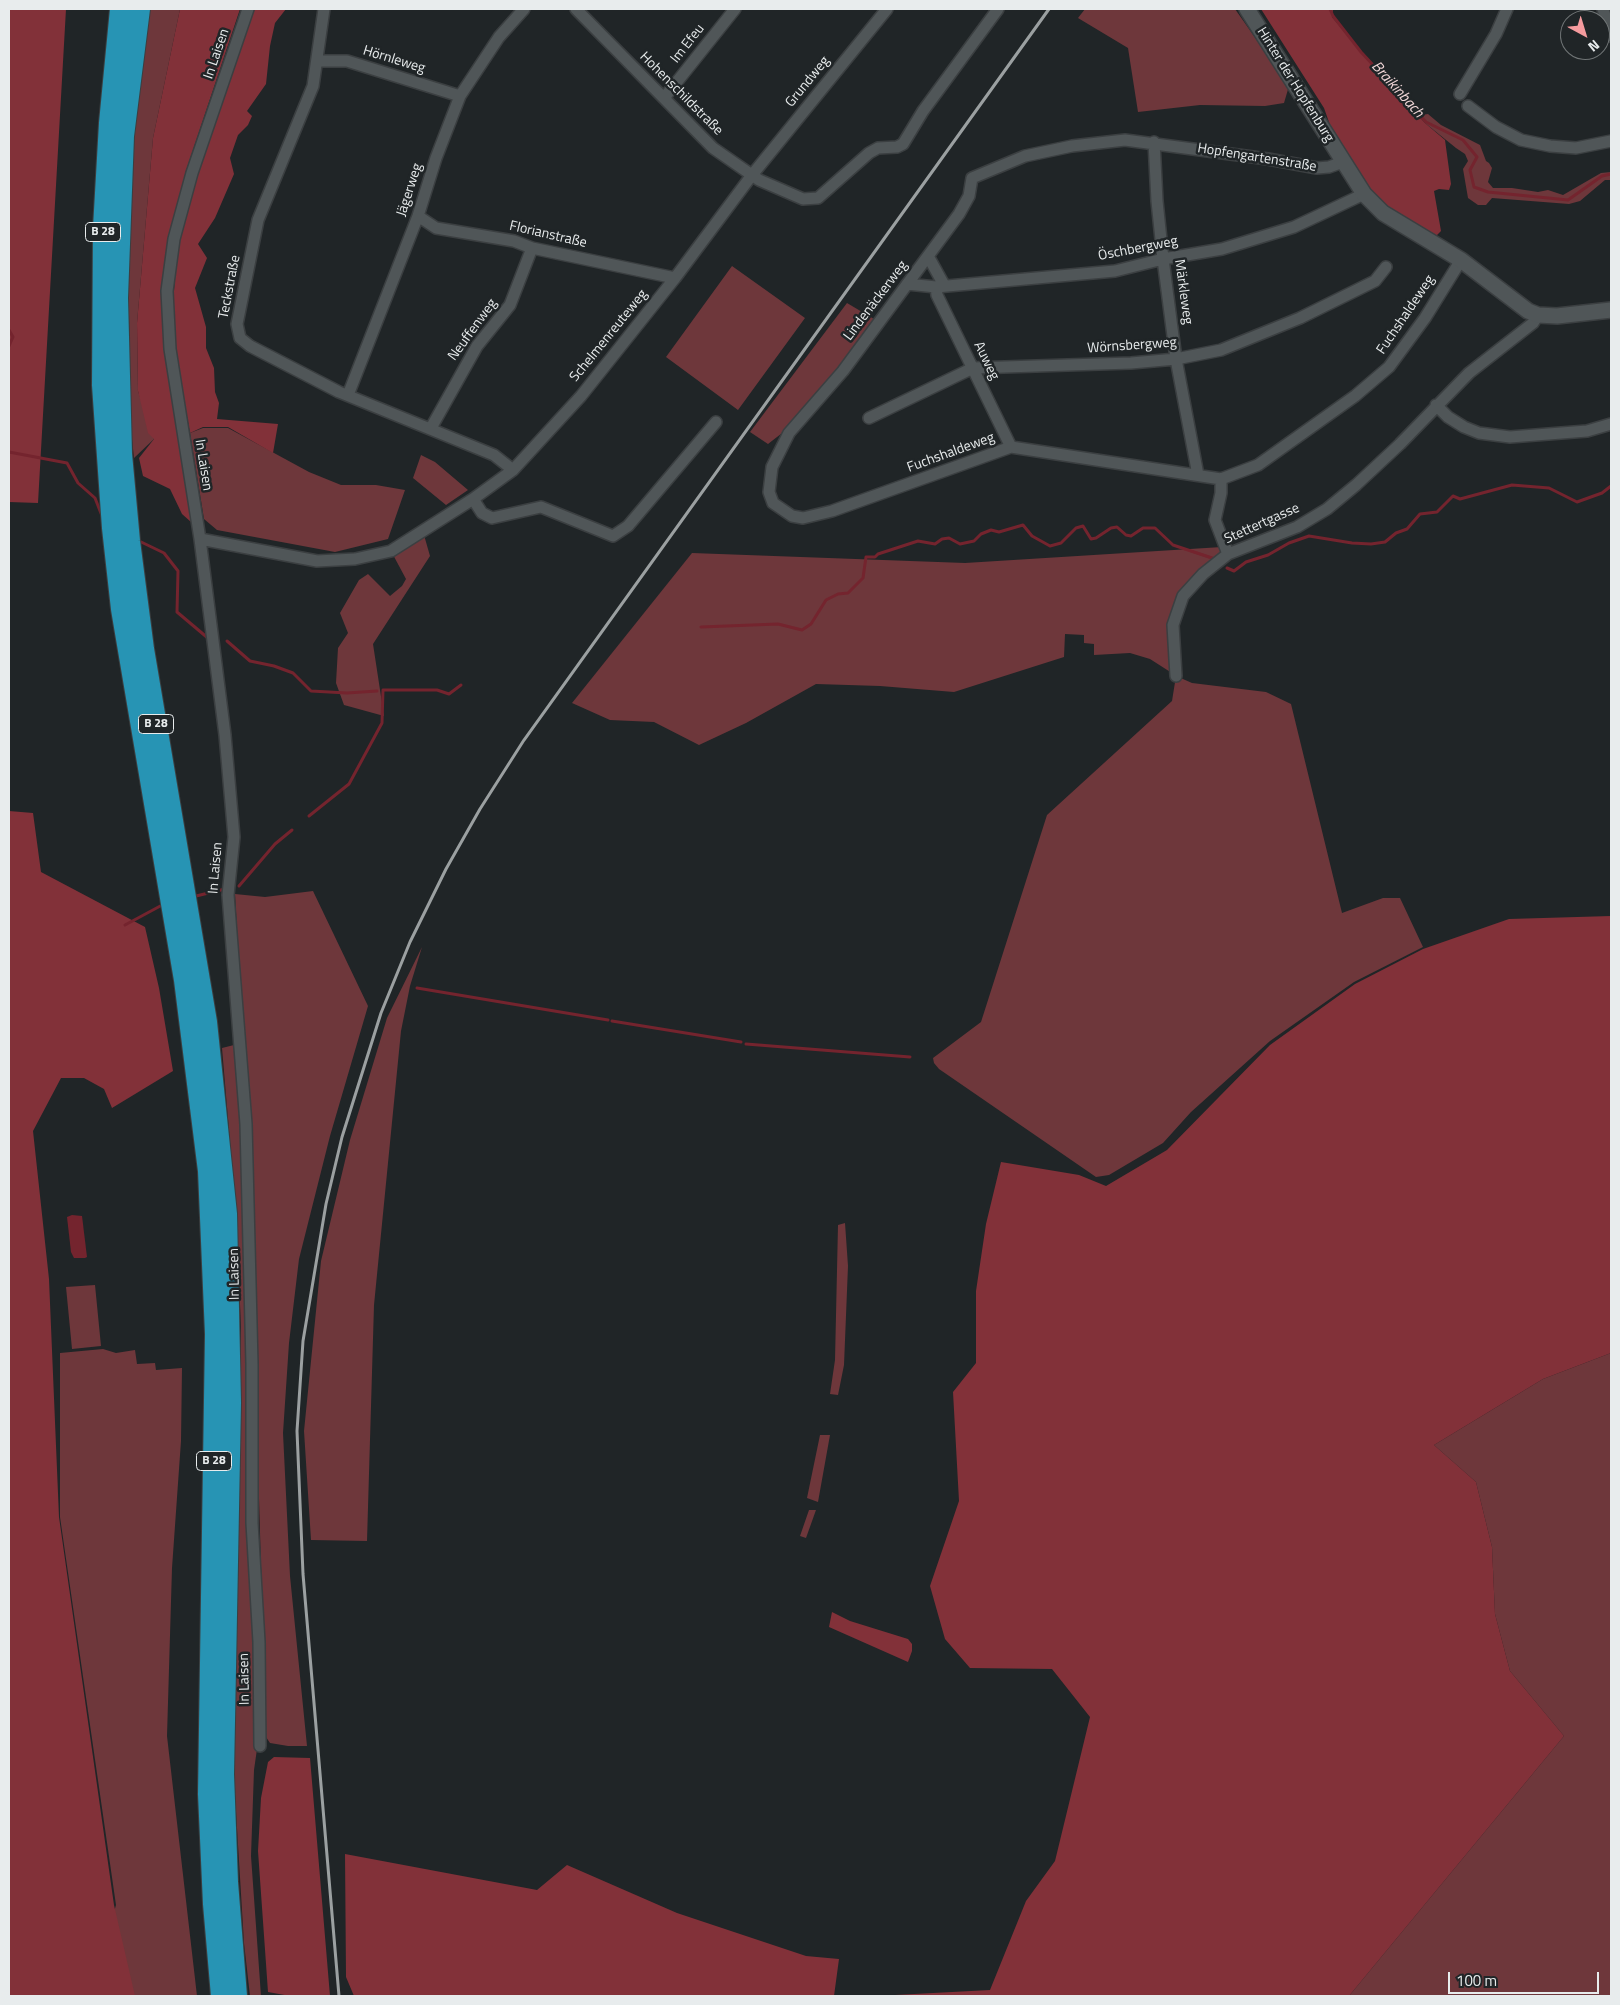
<!DOCTYPE html>
<meta charset="utf-8">
<style>
body{margin:0}
#map{position:relative;width:1620px;height:2005px;overflow:hidden;background:#202527;font-family:"Titillium Web",sans-serif}
canvas{display:block}
.frame{position:absolute;inset:0;border:10px solid #e8eced;pointer-events:none}
.north{position:absolute;left:1560px;top:10px;width:50px;height:50px;box-sizing:border-box;background:#202527;border:1px solid #707576;border-radius:50%;rotate:141deg;font-size:14px;font-weight:700;line-height:20px;text-align:center;color:#e8eced}
.north::after{content:'';display:block;margin:auto;width:18px;height:22px;background:#f59b9e;clip-path:polygon(50% 0,100% 100%,50% 72%,0 100%)}
.scale{position:absolute;left:1448px;top:1972px;width:151px;height:22px;box-sizing:border-box;border:2px solid #e8eced;border-top:0;padding-left:6px;font-size:15px;line-height:18px;white-space:nowrap;color:#e8eced;-webkit-text-stroke:4px #202527;paint-order:stroke}
</style>
<div id="map">
<canvas width="1620" height="2005"></canvas>
<div class="frame"></div>
<div class="north">N</div>
<div class="scale">100 m</div>
</div>
<script>
const c = document.querySelector('canvas').getContext('2d');
c.lineJoin = 'round';
function fillPath(path, color) {
  c.fillStyle = color;
  c.fill(path, 'evenodd');
}
function toPath(rows) {
  const path = new Path2D();
  for (const r of rows) {
    path.moveTo(r[0], r[1]);
    for (let i = 2; i < r.length; i += 2) path.lineTo(r[i], r[i + 1]);
  }
  return path;
}
function strokePath(path, color, width, dash) {
  c.strokeStyle = color;
  c.lineWidth = width;
  c.lineCap = dash ? 'butt' : 'round';
  c.setLineDash(dash || []);
  c.stroke(path);
}
function write(font, color, halo, rows, align = 'center') {
  c.font = font + ' "Titillium Web",sans-serif';
  c.lineWidth = 5;
  c.setLineDash([]);
  c.textBaseline = 'middle';
  c.strokeStyle = halo;
  c.fillStyle = color;
  for (const [text, x, y, turn = 0] of rows) {
    c.save();
    c.translate(x, y);
    c.rotate((+turn || 0) * Math.PI / 180);
    c.textAlign = isNaN(turn) ? turn : align;
    if (halo) c.strokeText(text, 0, 0);
    c.fillText(text, 0, 0);
    c.restore();
  }
}
const green = toPath([
 [147,9,180,9,153,138,137,323,138,391,154,439,134,458,131,430,128,258,134,137],
 [1085,9,1235,9,1289,86,1284,103,1265,106,1200,105,1138,112,1128,48,1078,18],
 [1428,114,1441,125,1480,145,1486,161,1489,163,1492,168,1488,182,1493,188,1512,188,1538,192,1548,190,1563,195,1601,173,1611,172,1611,180,1605,180,1580,201,1569,204,1492,198,1486,205,1478,205,1468,198,1463,169,1468,161,1465,154,1456,148,1425,123,1421,115],
 [732,266,805,318,738,410,666,357],
 [847,303,879,322,786,430,768,444,750,432],
 [203,428,228,428,309,472,341,485,376,485,405,490,388,539,335,552,217,530,204,519,190,433],
 [421,455,435,462,468,490,446,505,413,478],
 [424,535,430,556,373,644,384,716,344,705,336,683,338,648,348,633,340,613,359,580,368,574,390,596,402,586,406,579,391,551],
 [1254,545,1233,555,1189,595,1178,618,1175,675,1150,659,1130,653,1094,655,1094,644,1084,643,1084,635,1065,634,1064,657,954,692,880,686,816,684,746,723,699,745,654,722,610,720,572,703,692,553,965,563],
 [1176,676,1192,683,1266,692,1291,704,1342,913,1383,898,1400,898,1423,947,1354,982,1270,1041,1191,1112,1163,1143,1109,1175,1096,1177,939,1069,934,1063,933,1058,981,1022,1047,815,1172,701],
 [313,891,368,1006,330,1136,299,1259,289,1343,283,1433,290,1576,307,1746,288,1746,270,1743,266,1737,248,1124,235,894,265,897],
 [422,947,410,986,401,1031,374,1305,367,1541,311,1540,304,1431,321,1261,350,1140,387,1018],
 [234,1045,243,1125,257,1678,257,1749,254,1770,251,1856,261,1996,250,1996,244,1943,232,1746,241,1327,236,1213,222,1048],
 [845,1223,848,1266,844,1365,838,1395,830,1394,835,1360,838,1225],
 [95,1285,101,1346,72,1349,66,1287],
 [103,1349,116,1353,135,1350,137,1364,155,1363,156,1370,182,1368,181,1441,172,1568,167,1736,197,1996,90,1996,116,1905,60,1517,60,1353],
 [1611,1353,1611,1996,1349,1996,1564,1736,1510,1671,1495,1614,1492,1547,1476,1482,1434,1445,1543,1379],
 [820,1435,830,1435,818,1502,807,1498],
 [809,1510,816,1510,806,1538,800,1536]
]);
const forest = toPath([
 [9,9,66,9,38,503,9,502],
 [180,9,240,9,186,171,170,239,165,291,191,522,182,514,170,489,143,476,139,458,154,439,148,433,138,391,137,323,153,138],
 [254,9,286,9,275,23,270,46,266,84,247,111,252,116,248,125,238,135,230,158,234,174,215,218,198,244,207,258,195,288,206,327,206,348,214,368,215,392,219,403,217,419,278,424,273,453,228,427,203,427,190,433,174,345,174,290,178,241,195,172],
 [1261,9,1333,9,1332,17,1361,52,1425,123,1445,140,1451,184,1449,190,1439,189,1434,191,1441,231,1436,236,1402,225,1343,162,1324,108],
 [9,811,33,813,41,872,145,927,159,988,173,1071,112,1108,104,1089,84,1078,61,1078,33,1131,49,1279,59,1517,114,1905,135,1996,9,1996],
 [1611,916,1611,1353,1543,1379,1434,1445,1476,1482,1492,1547,1495,1614,1510,1671,1564,1736,1349,1996,876,1996,990,1990,1026,1901,1055,1861,1090,1717,1052,1669,970,1668,945,1639,930,1586,959,1501,953,1392,976,1363,976,1291,986,1224,1001,1162,1079,1175,1106,1186,1167,1150,1270,1045,1355,984,1423,949,1509,919],
 [832,1612,850,1621,908,1639,912,1644,912,1651,908,1662,829,1627],
 [274,1757,310,1758,330,1996,290,1996,268,1992,258,1851,261,1798,268,1762],
 [345,1854,537,1890,567,1865,677,1913,806,1956,839,1959,834,1996,354,1996,346,1977]
]);
const water = toPath([
 [72,1215,82,1216,87,1257,85,1258,74,1258,71,1252,67,1217]
]);
const stream = toPath([
 [1330,9,1333,16,1361,52,1426,122,1463,140,1477,157,1470,170,1474,187,1488,192,1568,200,1602,176,1611,174],
 [9,330,13,337,9,346],
 [9,452,67,463,78,483,95,498,102,516],
 [137,540,164,553,178,571,177,612,209,639],
 [1227,568,1234,571,1246,562,1268,555,1289,543,1309,536,1352,543,1371,544,1385,542,1396,533,1407,529,1420,514,1437,512,1453,496,1460,499,1512,485,1549,488,1577,502,1602,493,1611,486],
 [701,627,778,624,802,630,811,624,826,600,838,594,848,593,863,578,866,557,875,557,878,554,918,541,935,544,942,539,949,538,960,544,974,541,981,534,991,530,999,532,1023,525,1032,536,1050,546,1061,543,1076,528,1083,526,1091,539,1096,538,1111,528,1117,527,1126,535,1131,536,1143,528,1155,528,1173,545,1215,559],
 [227,641,250,661,274,666,293,673,311,691,347,693,377,691],
 [309,816,349,784,382,723,383,690,437,690,449,694,461,685],
 [239,886,275,844,292,830],
 [192,897,225,889],
 [125,925,164,904],
 [417,988,608,1020],
 [612,1021,741,1042],
 [746,1044,910,1057]
]);
const street = toPath([
 [248,9,192,173,174,239,167,291,170,349,200,539,225,735,234,837,228,895,246,1124,252,1364,252,1523,259,1642,260,1746],
 [324,9,313,86,258,220,237,324,240,338,250,346,339,392,494,455,513,470],
 [576,9,713,148,759,180,803,199,818,198,869,153,878,148,897,147,903,144,923,111,998,9],
 [1603,9,1611,36],
 [317,61,347,61,460,96],
 [1460,94,1496,34,1507,9],
 [664,98,735,9],
 [1468,106,1496,127,1521,140,1550,146,1576,148,1611,141],
 [1154,142,1157,201,1163,259,1176,359,1198,475],
 [1343,162,1329,167,1317,168,1268,159,1125,140,1072,146,1025,156,972,178,969,196,959,214,843,371,789,433,772,467,769,492,773,503,792,516,803,518,832,511,1011,447,1221,479,1258,465,1355,396,1389,367,1425,318,1461,260],
 [418,216,436,228,514,241,532,248,675,278],
 [928,256,944,285],
 [907,284,936,287,1115,271,1163,259,1222,249,1294,227,1364,194],
 [936,287,937,295,1011,447],
 [348,395,418,216,436,158,460,96,499,37,524,9],
 [1436,405,1448,417,1464,427,1479,433,1510,437,1587,431,1611,424],
 [869,418,973,368,1131,363,1176,359,1221,350,1300,318,1375,281,1386,267],
 [431,428,477,346,510,305,532,248],
 [1221,479,1221,493,1215,520,1228,554],
 [473,499,482,513,492,518,541,507,613,536,628,526,716,422],
 [200,539,317,561,355,559,391,551,473,499,513,470,581,396,675,278,752,175,887,9],
 [1176,676,1173,625,1183,596,1203,574,1228,554,1297,527,1327,509,1356,485,1400,444,1469,373,1533,323,1538,315]
]);
const secondary = toPath([
 [1247,9,1364,194,1383,213,1461,260,1528,311,1538,315,1557,316,1611,310]
]);
const highway = toPath([
 [120,9,109,123,103,228,102,385,112,528,121,609,184,980,208,1171,215,1334,208,1794,213,1904,221,1996],
 [140,9,124,136,118,298,122,454,130,541,144,649,207,1022,227,1214,231,1403,224,1774,228,1882,237,1996]
]);
const rail = toPath([
 [339,1996,303,1574,297,1431,303,1341,326,1204,342,1137,381,1013,410,942,446,869,480,809,524,740,1049,9]
]);
const shields = [
 [103,232,35],
 [156,724,35],
 [214,1461,35]
];
const shieldNames = [
 ["B 28",103,232],
 ["B 28",156,724],
 ["B 28",214,1461]
];
const streetNames = [
 ["Im Efeu",688,44,-52],
 ["In Laisen",217,54,-71],
 ["Hörnleweg",394,60,17],
 ["Grundweg",808,82,-51],
 ["Hinter der Hopfenburg",1295,85,58],
 ["Hohenschildstraße",681,94,45],
 ["Hopfengartenstraße",1257,158,9],
 ["Jägerweg",410,190,-72],
 ["Florianstraße",548,235,13],
 ["Öschbergweg",1138,249,-11],
 ["Teckstraße",230,287,-79],
 ["Märkleweg",1183,292,82],
 ["Lindenäckerweg",876,301,-53],
 ["Fuchshaldeweg",1406,315,-56],
 ["Neuffenweg",473,330,-54],
 ["Schelmenreuteweg",609,336,-51],
 ["Wörnsbergweg",1132,346,-4],
 ["Auweg",986,361,64],
 ["Fuchshaldeweg",951,453,-20],
 ["In Laisen",203,465,81],
 ["Stettertgasse",1262,524,-24],
 ["In Laisen",216,868,-85],
 ["In Laisen",235,1274,-91],
 ["In Laisen",245,1679,-91]
];
const waterNames = [
 ["Braikinbach",1397,90,48]
];
fillPath(green, '#6e373b');
fillPath(forest, '#823139');
fillPath(water, '#74242e');
strokePath(stream, '#74242e', 3);
strokePath(street, '#3b3f41', 14);
strokePath(secondary, '#3b3f41', 18);
strokePath(highway, '#3b3f41', 22);
strokePath(street, '#505658', 11);
strokePath(secondary, '#505658', 15);
strokePath(highway, '#2794b4', 20);
strokePath(rail, '#9ba0a1', 3);
for (const [x, y, w] of shields) {
  const box = new Path2D();
  box.roundRect(x - w / 2, y - 9.5, w, 19, 4);
  c.fillStyle = '#202527';
  c.fill(box);
  strokePath(box, '#e8eced', 1);
}
write('bold 12px', '#e8eced', null, shieldNames);
write('14px', '#e8eced', '#202527', streetNames);
write('italic 15px', '#f2d8d9', '#202527', waterNames);
</script>
